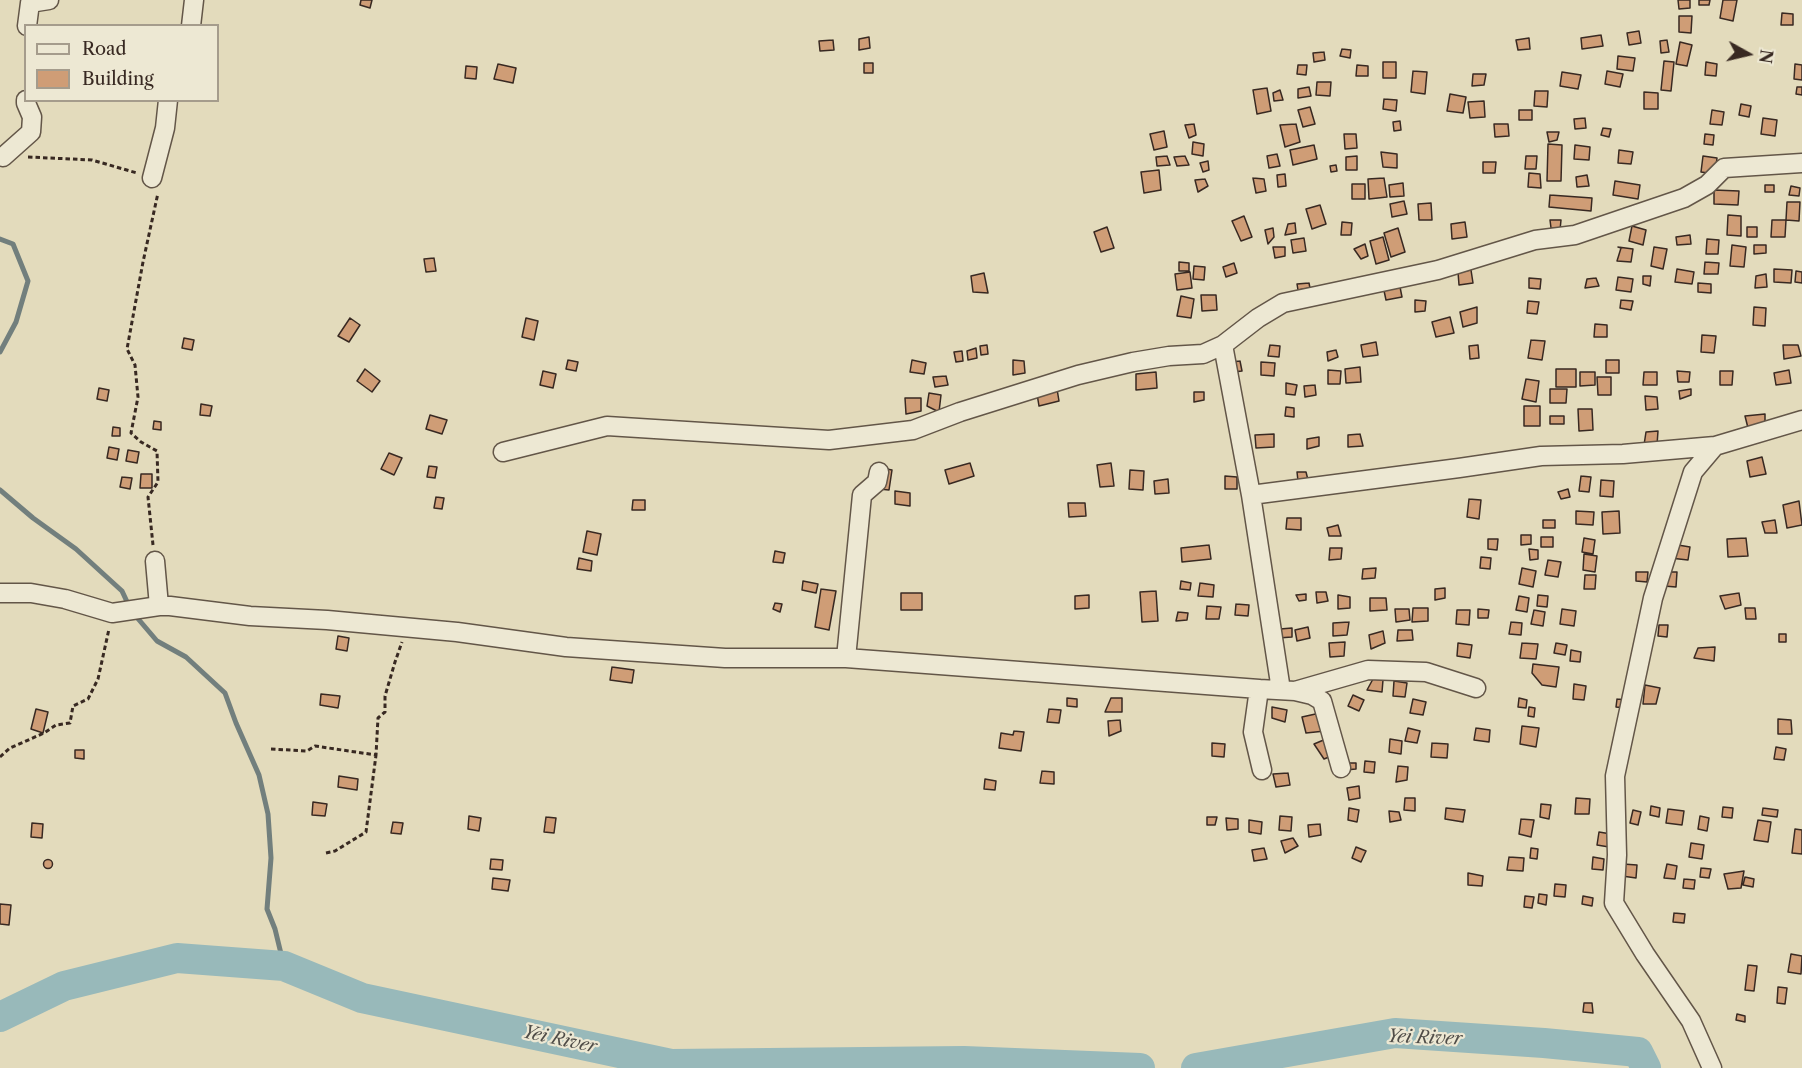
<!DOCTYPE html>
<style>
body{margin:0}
#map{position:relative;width:1802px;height:1068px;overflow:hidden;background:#e3dbbc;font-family:"Libre Caslon Text",serif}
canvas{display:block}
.legend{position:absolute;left:24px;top:24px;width:195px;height:78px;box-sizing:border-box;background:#ede8d3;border:2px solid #a59c8c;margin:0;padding:8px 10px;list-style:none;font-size:18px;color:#382922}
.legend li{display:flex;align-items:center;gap:12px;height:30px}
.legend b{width:30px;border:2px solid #a59c8c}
.north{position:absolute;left:1718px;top:24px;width:60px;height:60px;-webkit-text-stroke:4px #ede8d3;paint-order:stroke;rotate:98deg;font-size:16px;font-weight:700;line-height:24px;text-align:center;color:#382922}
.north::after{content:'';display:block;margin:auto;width:21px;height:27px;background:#382922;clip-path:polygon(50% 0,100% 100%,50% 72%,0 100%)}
</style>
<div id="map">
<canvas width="1802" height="1068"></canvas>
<ul class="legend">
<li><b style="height:8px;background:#ede8d3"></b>Road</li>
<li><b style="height:16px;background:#cf9d76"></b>Building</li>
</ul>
<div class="north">N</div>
</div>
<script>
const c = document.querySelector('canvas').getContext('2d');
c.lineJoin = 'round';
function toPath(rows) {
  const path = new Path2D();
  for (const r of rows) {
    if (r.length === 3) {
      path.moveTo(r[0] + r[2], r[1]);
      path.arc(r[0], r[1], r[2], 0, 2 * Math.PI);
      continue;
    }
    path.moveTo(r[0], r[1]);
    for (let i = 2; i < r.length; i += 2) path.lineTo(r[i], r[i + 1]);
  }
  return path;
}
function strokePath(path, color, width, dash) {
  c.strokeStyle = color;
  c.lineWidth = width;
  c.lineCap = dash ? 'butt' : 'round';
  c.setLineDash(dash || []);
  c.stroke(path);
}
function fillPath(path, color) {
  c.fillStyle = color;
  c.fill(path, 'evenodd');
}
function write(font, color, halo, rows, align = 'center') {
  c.font = font + ' "Libre Caslon Text",serif';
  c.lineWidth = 4.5;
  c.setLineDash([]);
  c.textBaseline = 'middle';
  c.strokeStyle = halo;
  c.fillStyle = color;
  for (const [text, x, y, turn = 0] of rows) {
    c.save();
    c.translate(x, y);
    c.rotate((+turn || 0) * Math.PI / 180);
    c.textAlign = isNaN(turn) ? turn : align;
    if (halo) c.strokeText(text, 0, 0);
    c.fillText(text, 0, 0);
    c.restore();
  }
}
const stream = toPath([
 [0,239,13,244,28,281,16,322,0,352],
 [0,490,33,518,76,549,122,591,129,606],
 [134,614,157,641,186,657,225,693,236,723,259,775,268,814,271,858,267,909,275,929,284,966]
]);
const river = toPath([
 [0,1017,64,986,177,958,284,966,362,998,671,1064,964,1061,1140,1068],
 [1196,1068,1395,1033,1544,1043,1638,1052,1646,1068]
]);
const building = toPath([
 [361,0,372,0,370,8,360,5,361,0],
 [1678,0,1690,0,1690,8,1679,9,1678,0],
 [1699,0,1710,0,1709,5,1699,5,1699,0],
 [1723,0,1737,0,1733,21,1720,18,1723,0],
 [1782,13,1793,14,1793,25,1781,25,1782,13],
 [1679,16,1692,16,1691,33,1679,32,1679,16],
 [1639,31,1641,43,1629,45,1627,33,1639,31],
 [1601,35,1603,46,1582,49,1581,38,1601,35],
 [869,37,870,48,859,50,859,39,869,37],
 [1529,38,1530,49,1518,50,1516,40,1529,38],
 [833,40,834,50,820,51,819,41,833,40],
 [1667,40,1669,52,1661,53,1660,41,1667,40],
 [1680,42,1692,45,1687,66,1676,64,1680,42],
 [1342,49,1351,50,1350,58,1340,56,1342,49],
 [1324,52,1325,60,1314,62,1313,53,1324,52],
 [1618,56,1635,58,1633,71,1617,69,1618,56],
 [1664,61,1674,62,1671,91,1661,90,1664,61],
 [1383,62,1396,62,1396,78,1383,78,1383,62],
 [1706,62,1717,64,1716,76,1705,75,1706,62],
 [864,63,873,63,873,73,864,73,864,63],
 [498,64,516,68,513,83,494,79,498,64],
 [1795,64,1802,65,1802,80,1794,79,1795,64],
 [1298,65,1307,65,1306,75,1297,74,1298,65],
 [1357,65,1368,66,1368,76,1356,76,1357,65],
 [466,66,477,67,476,79,465,78,466,66],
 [1413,71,1427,72,1425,94,1411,92,1413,71],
 [1607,71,1623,74,1620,87,1605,84,1607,71],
 [1562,72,1581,75,1578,89,1560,86,1562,72],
 [1473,74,1486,74,1484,85,1472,86,1473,74],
 [1317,82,1331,82,1330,96,1316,95,1317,82],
 [1309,87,1311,96,1298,98,1298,89,1309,87],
 [1797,87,1802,87,1802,95,1796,94,1797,87],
 [1267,88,1271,111,1257,114,1253,90,1267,88],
 [1280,90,1283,100,1274,101,1273,93,1280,90],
 [1535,91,1548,91,1547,107,1534,106,1535,91],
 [1644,92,1658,93,1658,109,1644,109,1644,92],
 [1450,94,1466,97,1463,113,1447,111,1450,94],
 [1384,99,1397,100,1396,111,1383,109,1384,99],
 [1484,101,1485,117,1470,118,1468,102,1484,101],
 [1741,104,1751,106,1749,117,1739,115,1741,104],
 [1310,107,1315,124,1303,127,1298,110,1310,107],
 [1519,110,1532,110,1532,120,1519,120,1519,110],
 [1712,110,1724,112,1722,125,1710,124,1712,110],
 [1585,118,1586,128,1575,129,1574,119,1585,118],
 [1763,118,1777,120,1775,136,1761,134,1763,118],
 [1400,121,1401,130,1394,131,1393,122,1400,121],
 [1194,124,1196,135,1189,138,1185,125,1194,124],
 [1296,124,1300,142,1285,147,1280,125,1296,124],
 [1494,124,1508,124,1509,136,1495,137,1494,124],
 [1603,128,1611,129,1609,137,1601,135,1603,128],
 [1164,131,1167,147,1154,150,1150,134,1164,131],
 [1547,132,1559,132,1557,140,1549,142,1547,132],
 [1344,134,1356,134,1357,148,1345,149,1344,134],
 [1705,134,1714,135,1713,145,1704,144,1705,134],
 [1193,142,1204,144,1203,156,1192,154,1193,142],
 [1548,144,1562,145,1561,181,1547,181,1548,144],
 [1314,145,1317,159,1293,165,1290,150,1314,145],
 [1575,145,1590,147,1589,160,1574,159,1575,145],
 [1619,150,1633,152,1631,164,1618,163,1619,150],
 [1381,152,1397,154,1397,168,1383,167,1381,152],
 [1277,154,1280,166,1269,168,1267,156,1277,154],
 [1167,156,1170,165,1157,166,1156,157,1167,156],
 [1185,156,1189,165,1177,166,1174,157,1185,156],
 [1357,156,1357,170,1346,170,1346,157,1357,156],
 [1526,156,1537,156,1536,169,1525,169,1526,156],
 [1703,156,1717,158,1715,174,1701,172,1703,156],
 [1208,161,1209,170,1203,172,1200,163,1208,161],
 [1483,162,1496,162,1495,173,1483,173,1483,162],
 [1336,165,1337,171,1331,172,1330,166,1336,165],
 [1159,170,1161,190,1144,193,1141,172,1159,170],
 [1529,173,1540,174,1541,188,1528,187,1529,173],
 [1285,174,1286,186,1278,187,1277,175,1285,174],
 [1587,175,1589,186,1577,187,1576,177,1587,175],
 [1253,178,1264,179,1266,191,1256,193,1253,178],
 [1384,178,1387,197,1369,199,1368,179,1384,178],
 [1205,179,1208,186,1198,192,1195,180,1205,179],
 [1615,181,1640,185,1638,199,1613,195,1615,181],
 [1403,183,1404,196,1390,197,1389,185,1403,183],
 [1352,184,1365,184,1365,199,1352,199,1352,184],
 [1765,185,1774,185,1774,192,1765,192,1765,185],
 [1791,186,1800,188,1799,196,1789,195,1791,186],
 [1714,190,1739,191,1738,205,1714,204,1714,190],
 [1550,195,1592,198,1591,211,1549,207,1550,195],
 [1404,201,1407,214,1392,217,1390,204,1404,201],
 [1787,202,1800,202,1799,221,1786,220,1787,202],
 [1431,203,1432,220,1419,220,1418,204,1431,203],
 [1320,205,1326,224,1312,229,1306,209,1320,205],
 [1728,215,1741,216,1741,236,1727,235,1728,215],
 [1244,216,1252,237,1241,241,1232,221,1244,216],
 [1550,220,1561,220,1560,230,1551,228,1550,220],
 [1772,220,1786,220,1785,237,1771,237,1772,220],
 [1342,222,1352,223,1351,235,1341,235,1342,222],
 [1465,222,1467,237,1452,239,1451,224,1465,222],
 [1295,223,1296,233,1285,235,1288,224,1295,223],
 [1632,226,1646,230,1643,245,1629,241,1632,226],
 [1107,227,1114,248,1101,252,1094,232,1107,227],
 [1747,227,1757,227,1757,237,1747,237,1747,227],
 [1273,228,1274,237,1268,244,1265,230,1273,228],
 [1398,228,1405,252,1391,257,1384,233,1398,228],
 [1690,235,1691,244,1677,245,1676,237,1690,235],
 [1383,237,1389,260,1376,264,1370,241,1383,237],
 [1304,238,1306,251,1293,253,1291,240,1304,238],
 [1707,239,1719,240,1718,254,1706,254,1707,239],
 [1365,244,1368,256,1361,259,1354,249,1365,244],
 [1732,245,1746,247,1744,267,1730,266,1732,245],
 [1754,245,1766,245,1766,253,1754,254,1754,245],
 [1273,247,1285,247,1285,256,1275,258,1273,247],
 [1618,247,1633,249,1631,262,1617,261,1621,248,1618,247],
 [1654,247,1667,249,1663,269,1651,266,1654,247],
 [434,258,436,271,426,272,424,259,434,258],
 [1179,262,1189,263,1189,271,1179,271,1179,262],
 [1705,262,1719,263,1718,274,1704,274,1705,262],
 [1234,263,1237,273,1226,277,1223,267,1234,263],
 [1194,266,1205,267,1204,280,1193,279,1194,266],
 [1677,269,1694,272,1692,284,1675,282,1677,269],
 [1774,269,1792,270,1791,283,1774,282,1774,269],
 [1471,270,1473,283,1459,285,1458,272,1471,270],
 [1796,271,1802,272,1802,283,1795,282,1796,271],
 [1190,272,1192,288,1177,290,1175,274,1190,272],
 [984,273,988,293,973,292,971,276,984,273],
 [1766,274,1767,287,1755,288,1756,276,1766,274],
 [1643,276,1651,276,1650,286,1643,284,1643,276],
 [1618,277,1633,279,1631,292,1616,290,1618,277],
 [1529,278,1541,279,1540,289,1529,288,1529,278],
 [1596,278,1599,286,1585,288,1587,279,1596,278],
 [1399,282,1402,297,1386,300,1383,286,1399,282],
 [1309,283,1310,288,1298,290,1297,284,1309,283],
 [1698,283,1711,284,1711,293,1698,292,1698,283],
 [1201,295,1216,295,1217,310,1202,311,1201,295],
 [1181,296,1194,299,1191,318,1177,316,1181,296],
 [1415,300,1426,301,1425,311,1415,312,1415,300],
 [1621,300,1633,301,1631,310,1620,308,1621,300],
 [1528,301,1539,302,1537,314,1527,313,1528,301],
 [1477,307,1477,323,1463,327,1460,312,1477,307],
 [1754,307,1766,308,1765,326,1753,325,1754,307],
 [1450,317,1454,333,1436,337,1432,322,1450,317],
 [350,318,360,325,349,342,338,336,350,318],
 [526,318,538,321,534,340,522,337,526,318],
 [1595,324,1607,325,1607,337,1594,337,1595,324],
 [1702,335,1716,336,1714,353,1701,352,1702,335],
 [184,338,194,340,192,350,182,348,184,338],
 [1531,340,1545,341,1542,360,1528,358,1531,340],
 [1376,342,1378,355,1363,357,1361,345,1376,342],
 [987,345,988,354,981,355,980,346,987,345],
 [1270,345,1280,346,1279,357,1268,356,1270,345],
 [1478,345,1479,358,1470,359,1469,346,1478,345],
 [1783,345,1798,345,1801,356,1784,359,1783,345],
 [976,348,977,358,968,360,967,351,976,348],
 [1336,350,1338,357,1328,361,1327,352,1336,350],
 [962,351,963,361,956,362,954,352,962,351],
 [568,360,578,362,576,371,566,369,568,360],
 [912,360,926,363,924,374,910,372,912,360],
 [1013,360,1024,361,1025,373,1013,375,1013,360],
 [1606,360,1619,360,1619,373,1606,373,1606,360],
 [1240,361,1242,371,1234,372,1232,362,1240,361],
 [1261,362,1275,363,1274,376,1261,375,1261,362],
 [1360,367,1361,382,1346,383,1345,369,1360,367],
 [365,369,380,381,372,392,357,381,365,369],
 [1556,369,1576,369,1576,387,1556,387,1556,369],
 [1328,370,1341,371,1340,384,1328,384,1328,370],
 [1789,370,1791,383,1776,385,1774,373,1789,370],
 [543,371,556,374,553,388,540,385,543,371],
 [1677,371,1690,372,1689,382,1678,382,1677,371],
 [1720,371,1733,371,1732,385,1720,385,1720,371],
 [1156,372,1157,388,1136,390,1136,374,1156,372],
 [1580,372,1595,372,1595,385,1580,386,1580,372],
 [1644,372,1657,372,1657,385,1643,385,1644,372],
 [946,376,948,385,935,387,933,377,946,376],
 [1597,377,1611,377,1611,395,1598,395,1597,377],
 [1526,379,1539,381,1536,402,1522,399,1526,379],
 [1286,383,1297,385,1295,395,1286,394,1286,383],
 [1315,385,1316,395,1305,397,1304,386,1315,385],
 [99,388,109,390,107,401,97,399,99,388],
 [1057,389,1059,401,1039,406,1037,394,1057,389],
 [1550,389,1567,389,1566,403,1550,403,1550,389],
 [1691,389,1691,395,1680,399,1679,391,1691,389],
 [1194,392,1204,392,1204,400,1194,402,1194,392],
 [929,393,941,395,939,412,927,406,929,393],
 [1645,396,1657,397,1658,409,1646,410,1645,396],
 [905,398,921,398,921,411,906,414,905,398],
 [201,404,212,406,210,416,200,415,201,404],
 [1524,406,1540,406,1540,426,1524,426,1524,406],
 [1286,407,1294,408,1294,417,1285,416,1286,407],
 [1578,409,1592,409,1593,430,1579,431,1578,409],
 [1765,414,1765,425,1749,432,1745,416,1765,414],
 [430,415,447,420,442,434,426,429,430,415],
 [1550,416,1564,416,1564,424,1550,424,1550,416],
 [154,421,161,422,161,430,153,429,154,421],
 [113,427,120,428,120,436,112,436,113,427],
 [1658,431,1657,445,1644,445,1646,432,1658,431],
 [1274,434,1274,447,1256,448,1255,435,1274,434],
 [1360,434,1363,446,1348,447,1348,435,1360,434],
 [1319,437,1319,446,1307,449,1307,439,1319,437],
 [109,447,119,449,117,460,107,458,109,447],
 [128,450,139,452,137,463,126,461,128,450],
 [389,453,402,458,394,475,381,469,389,453],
 [1762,457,1766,474,1750,477,1747,461,1762,457],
 [970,463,974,476,949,484,945,470,970,463],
 [1111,463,1114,486,1100,487,1097,465,1111,463],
 [429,466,437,467,435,478,427,477,429,466],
 [882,468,892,470,889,490,879,489,882,468],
 [1130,470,1144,471,1143,490,1129,489,1130,470],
 [1297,472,1306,472,1308,480,1298,481,1297,472],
 [141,474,152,474,152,488,140,488,141,474],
 [1225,476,1237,477,1237,489,1225,489,1225,476],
 [1581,476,1591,477,1589,492,1579,491,1581,476],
 [122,477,132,478,130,489,120,487,122,477],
 [1168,479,1169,493,1155,494,1154,481,1168,479],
 [1601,480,1614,481,1613,497,1600,496,1601,480],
 [1568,489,1570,497,1561,499,1558,492,1568,489],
 [895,491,910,493,910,506,895,504,895,491],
 [436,497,444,498,442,509,434,508,436,497],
 [1469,499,1481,500,1479,519,1467,517,1469,499],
 [633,500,645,500,645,510,632,510,633,500],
 [1799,501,1802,525,1787,528,1783,505,1799,501],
 [1068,503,1085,503,1086,516,1069,517,1068,503],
 [1576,511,1594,512,1593,525,1576,524,1576,511],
 [1619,511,1620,533,1603,534,1602,512,1619,511],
 [1287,518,1301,518,1301,530,1286,529,1287,518],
 [1543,520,1555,520,1555,528,1543,528,1543,520],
 [1775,520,1777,533,1765,533,1762,522,1775,520],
 [1338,525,1341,536,1329,536,1327,528,1338,525],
 [587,531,601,534,597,555,583,552,587,531],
 [1521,535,1531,535,1531,544,1521,545,1521,535],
 [1541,537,1553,537,1553,547,1541,547,1541,537],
 [1584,538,1595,540,1593,554,1582,552,1584,538],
 [1746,538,1748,556,1728,557,1727,539,1746,538],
 [1488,539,1498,539,1497,550,1488,549,1488,539],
 [1672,544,1690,547,1688,560,1670,558,1672,544],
 [1209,545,1211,559,1182,562,1181,548,1209,545],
 [1330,548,1342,548,1341,559,1329,560,1330,548],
 [1529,549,1538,550,1538,559,1530,560,1529,549],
 [775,551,785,553,783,563,773,562,775,551],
 [1584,554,1597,556,1595,572,1583,570,1584,554],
 [1481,557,1491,558,1490,569,1480,568,1481,557],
 [579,558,592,561,591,571,577,569,579,558],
 [1548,560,1561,562,1558,577,1545,575,1548,560],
 [1376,568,1375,578,1362,579,1363,569,1376,568],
 [1522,568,1536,571,1533,587,1519,584,1522,568],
 [1636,572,1648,572,1647,582,1636,581,1636,572],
 [1664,572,1677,572,1676,587,1664,586,1664,572],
 [1585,575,1596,575,1595,589,1584,589,1585,575],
 [803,581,818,584,816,593,802,590,803,581],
 [1181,581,1191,583,1190,590,1180,589,1181,581],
 [1200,583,1214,585,1213,597,1198,596,1200,583],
 [1445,588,1445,598,1435,600,1435,589,1445,588],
 [821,589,836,591,829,630,815,627,821,589],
 [1156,591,1158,621,1142,622,1140,592,1156,591],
 [1316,592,1326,592,1328,601,1317,603,1316,592],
 [901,593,922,593,922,610,901,610,901,593],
 [1739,593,1741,605,1725,609,1720,596,1739,593],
 [1306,594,1306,600,1299,601,1296,595,1306,594],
 [1089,595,1089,608,1075,609,1075,596,1089,595],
 [1338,595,1350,597,1350,608,1338,609,1338,595],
 [1538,595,1548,596,1547,607,1537,606,1538,595],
 [1519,596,1529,598,1527,612,1516,610,1519,596],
 [1370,598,1386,598,1387,610,1370,611,1370,598],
 [775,603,782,604,780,612,773,609,775,603],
 [1236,604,1249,605,1248,616,1235,615,1236,604],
 [1207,606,1221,607,1219,619,1206,619,1207,606],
 [1413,608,1428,608,1428,621,1412,622,1413,608],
 [1745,608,1755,608,1756,619,1746,619,1745,608],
 [1395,609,1409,609,1410,620,1396,622,1395,609],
 [1478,609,1489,610,1488,618,1478,618,1478,609],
 [1562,609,1576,611,1574,626,1560,624,1562,609],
 [1457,610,1470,610,1469,625,1456,624,1457,610],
 [1534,610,1545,612,1543,626,1531,624,1534,610],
 [1178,612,1188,613,1187,620,1176,621,1178,612],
 [1349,622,1347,635,1333,636,1333,623,1349,622],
 [1511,622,1522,623,1521,635,1509,634,1511,622],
 [1659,625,1668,625,1667,637,1658,636,1659,625],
 [1308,627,1310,638,1297,641,1295,630,1308,627],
 [1292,628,1292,637,1278,638,1280,629,1292,628],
 [1398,630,1412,630,1413,640,1397,641,1398,630],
 [1383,631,1385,643,1371,649,1369,635,1383,631],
 [1779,634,1786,634,1786,642,1779,642,1779,634],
 [338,636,349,638,347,651,336,649,338,636],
 [1345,642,1344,656,1330,657,1329,643,1345,642],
 [1458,643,1472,645,1470,658,1457,656,1458,643],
 [1522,643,1538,644,1536,659,1520,658,1522,643],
 [1556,643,1567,645,1565,655,1554,653,1556,643],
 [1715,647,1714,661,1694,658,1698,648,1715,647],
 [1571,650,1581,652,1580,662,1570,661,1571,650],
 [1533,664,1559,667,1556,687,1542,685,1532,673,1533,664],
 [612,667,634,670,632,683,610,680,612,667],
 [1373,679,1383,680,1382,692,1367,690,1373,679],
 [1394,681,1407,683,1405,697,1393,696,1394,681],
 [1574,684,1586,686,1584,700,1573,699,1574,684],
 [1645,685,1660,688,1656,704,1643,704,1645,685],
 [321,694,340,696,338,708,320,705,321,694],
 [1353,695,1364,700,1359,711,1348,706,1353,695],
 [1067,698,1077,699,1077,707,1067,706,1067,698],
 [1111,698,1122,698,1122,712,1105,712,1111,698],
 [1519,698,1527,700,1526,708,1518,707,1519,698],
 [1413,699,1426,702,1423,715,1410,713,1413,699],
 [1617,699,1626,700,1625,708,1616,707,1617,699],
 [1272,707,1287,710,1285,722,1272,718,1272,707],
 [1529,707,1535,708,1534,717,1528,716,1529,707],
 [36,709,48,712,43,733,31,729,36,709],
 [1049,709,1061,710,1059,723,1047,722,1049,709],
 [1320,713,1325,731,1306,733,1302,717,1320,713],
 [1778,719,1791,720,1792,734,1778,734,1778,719],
 [1120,720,1121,731,1109,736,1108,721,1120,720],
 [1522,726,1539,728,1536,747,1520,744,1522,726],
 [1408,728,1420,731,1417,743,1405,741,1408,728],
 [1476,728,1490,730,1489,742,1474,740,1476,728],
 [1014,731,1024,732,1021,751,999,748,1001,733,1013,735,1014,731],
 [1326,739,1334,755,1324,759,1314,744,1326,739],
 [1390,739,1402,741,1401,754,1389,752,1390,739],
 [1212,743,1225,744,1224,757,1212,756,1212,743],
 [1432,743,1448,744,1447,758,1431,757,1432,743],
 [1776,747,1786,749,1784,760,1774,759,1776,747],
 [75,750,84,750,84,759,75,758,75,750],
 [1365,761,1375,762,1374,773,1364,772,1365,761],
 [1346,763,1356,763,1356,769,1345,770,1346,763],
 [1398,766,1408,767,1407,780,1396,782,1398,766],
 [1042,771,1054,772,1054,784,1040,783,1042,771],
 [1288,773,1290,785,1276,787,1273,774,1288,773],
 [339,776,358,779,357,790,338,787,339,776],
 [985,779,996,781,995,790,984,789,985,779],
 [1359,786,1360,798,1349,800,1347,788,1359,786],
 [1405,798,1415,798,1415,811,1404,810,1405,798],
 [1576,798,1590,799,1589,814,1575,814,1576,798],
 [313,802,327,804,325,816,312,815,313,802],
 [1541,804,1551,805,1549,819,1540,817,1541,804],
 [1651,806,1660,808,1659,817,1650,815,1651,806],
 [1723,807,1733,808,1732,818,1722,817,1723,807],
 [1349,808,1359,810,1357,822,1348,820,1349,808],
 [1446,808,1465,810,1463,822,1445,819,1446,808],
 [1763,808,1778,810,1777,817,1762,815,1763,808],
 [1668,809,1684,811,1682,825,1666,823,1668,809],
 [1633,810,1641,812,1638,825,1630,823,1633,810],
 [1389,811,1399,812,1401,820,1390,822,1389,811],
 [469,816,481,818,479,831,468,829,469,816],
 [1280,816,1292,817,1291,831,1279,830,1280,816],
 [1700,816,1709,818,1707,831,1698,829,1700,816],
 [546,817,556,818,554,833,544,832,546,817],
 [1207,817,1217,817,1215,825,1207,825,1207,817],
 [1226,818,1238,819,1238,829,1227,830,1226,818],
 [1521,819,1534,820,1531,837,1519,834,1521,819],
 [1249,820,1262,822,1261,834,1249,832,1249,820],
 [1758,820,1771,822,1768,842,1754,840,1758,820],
 [393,822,403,823,401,834,391,833,393,822],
 [32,823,43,824,42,838,31,837,32,823],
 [1320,824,1321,835,1309,837,1308,825,1320,824],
 [1795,829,1802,830,1802,854,1792,853,1795,829],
 [1599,832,1611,834,1609,847,1597,845,1599,832],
 [1293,838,1298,846,1285,853,1281,841,1293,838],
 [1691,843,1704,845,1702,859,1689,857,1691,843],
 [1356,847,1366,851,1361,862,1352,858,1356,847],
 [1264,848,1267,859,1254,861,1252,850,1264,848],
 [1531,848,1538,849,1537,859,1530,858,1531,848],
 [1509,857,1524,858,1523,871,1507,870,1509,857],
 [1593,857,1604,859,1603,870,1592,869,1593,857],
 [491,859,503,860,502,870,490,869,491,859],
 [48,864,4.5],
 [1623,864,1637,865,1636,878,1622,876,1623,864],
 [1667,864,1677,866,1675,879,1664,878,1667,864],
 [1701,868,1711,869,1709,878,1700,877,1701,868],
 [1744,871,1741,888,1728,889,1724,874,1744,871],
 [1468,873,1483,876,1482,886,1468,885,1468,873],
 [1745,877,1754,879,1753,887,1743,885,1745,877],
 [493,878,510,880,508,891,492,889,493,878],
 [1684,879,1695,880,1694,889,1683,888,1684,879],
 [1555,884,1566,885,1565,897,1554,896,1555,884],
 [1539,894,1547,895,1546,905,1538,903,1539,894],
 [1525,896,1534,897,1532,908,1524,907,1525,896],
 [1583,896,1593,898,1592,906,1582,904,1583,896],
 [0,904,11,905,9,925,0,924,0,904],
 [1674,913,1685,914,1684,923,1673,922,1674,913],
 [1791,954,1802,956,1801,974,1788,972,1791,954],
 [1748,965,1757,966,1754,991,1745,990,1748,965],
 [1778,987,1787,988,1785,1004,1777,1003,1778,987],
 [1584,1003,1592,1003,1593,1013,1583,1012,1584,1003],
 [1737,1014,1745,1016,1745,1022,1736,1020,1737,1014]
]);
const path = toPath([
 [28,157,92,160,137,173],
 [153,545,148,497,158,482,157,451,141,442,131,433,138,397,135,365,127,349,143,262,158,193],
 [271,749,307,751,315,746,376,755,378,718,385,712,385,696,395,662,402,642],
 [0,757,10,748,44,733,56,725,70,723,73,706,88,699,98,679,109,629],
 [326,853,335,851,366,832,376,755]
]);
const minor = toPath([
 [27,26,30,3,49,0],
 [191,26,194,0],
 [3,157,31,132,32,117,26,103,26,100],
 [152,178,165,128,168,100],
 [1223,345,1251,495],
 [503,452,607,426,829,440,913,430,960,412,1078,375,1133,362,1169,356,1203,354,1223,345,1258,318,1283,303,1438,270,1535,240,1575,235,1684,198,1707,185,1724,168,1802,163],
 [155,561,159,606],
 [0,593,31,593,65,599,112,613,159,606,170,606,250,616,327,620,457,632,566,647,725,658,846,658,862,495,877,482,879,472],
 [846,658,1259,689,1295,691,1368,670,1426,672,1476,688],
 [1259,689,1253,732,1262,770],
 [1281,690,1251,495,1459,468,1541,456,1623,454,1715,446],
 [1295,691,1312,695,1322,701,1341,768],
 [1712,1068,1691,1021,1645,954,1614,903,1617,855,1615,776,1653,598,1693,472,1715,446,1802,420]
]);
const waterNames = [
 ["Yei River",1425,1038,2],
 ["Yei River",560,1040,12]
];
strokePath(stream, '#727f7d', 5);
strokePath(river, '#98b9ba', 30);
fillPath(building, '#cf9d76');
strokePath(building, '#382922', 1.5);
strokePath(minor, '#635648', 21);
strokePath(path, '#382922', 3, [4.5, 3]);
strokePath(minor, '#ede8d3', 18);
write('italic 18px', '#504d48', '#ede8d3', waterNames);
</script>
